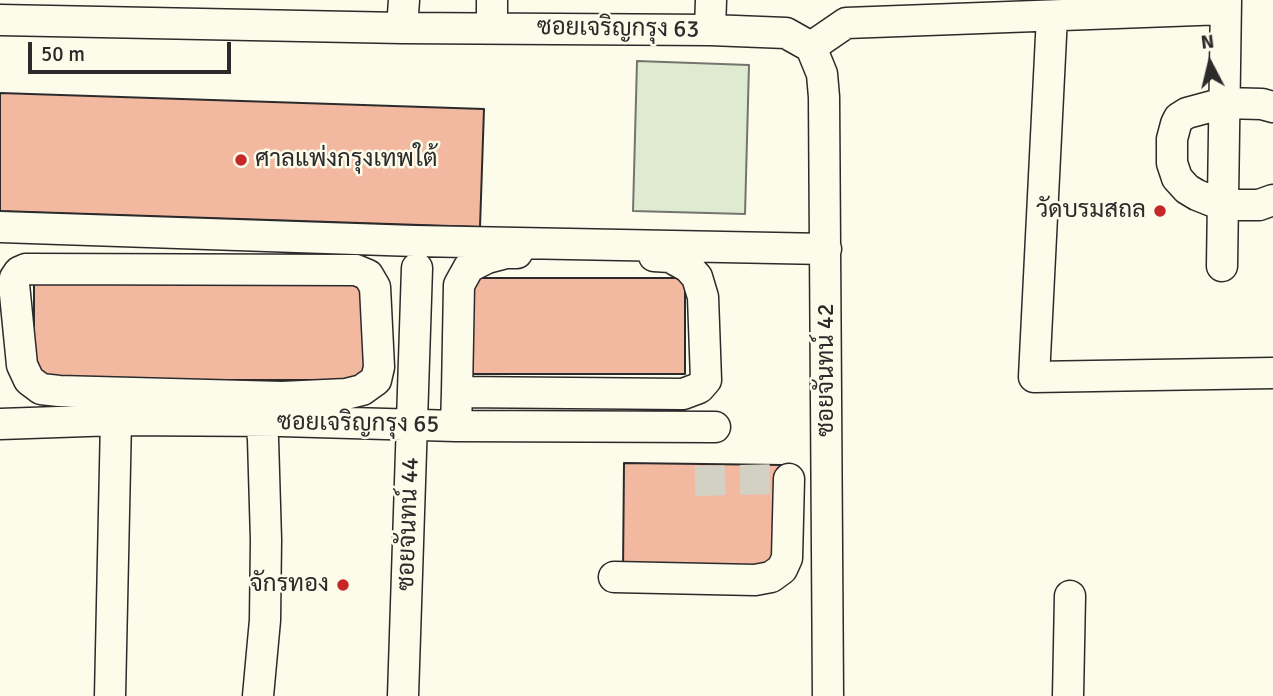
<!DOCTYPE html>
<meta charset="utf-8">
<style>
body{margin:0}
#map{position:relative;width:1273px;height:696px;overflow:hidden;background:#fdfbea;font-family:Signika,sans-serif}
canvas{display:block}
.north{position:absolute;left:1175px;top:28px;width:70px;height:70px;-webkit-text-stroke:5px #fdfbea;paint-order:stroke;rotate:353deg;font-size:19px;font-weight:700;line-height:28px;text-align:center;color:#2b2b2b}
.north::after{content:'';display:block;margin:auto;width:24px;height:32px;background:#2b2b2b;clip-path:polygon(50% 0,100% 100%,50% 72%,0 100%)}
.scale{position:absolute;left:28px;top:42px;width:203px;height:32px;box-sizing:border-box;border:4px solid #2b2b2b;border-top:0;padding-left:9px;font-size:21px;line-height:24px;white-space:nowrap;color:#2b2b2b;-webkit-text-stroke:5px #fdfbea;paint-order:stroke}
</style>
<div id="map">
<canvas width="1273" height="696"></canvas>
<div class="north">N</div>
<div class="scale">50 m</div>
</div>
<script>
const c = document.querySelector('canvas').getContext('2d');
c.lineJoin = 'round';
function fillPath(path, color) {
  c.fillStyle = color;
  c.fill(path, 'evenodd');
}
function toPath(rows) {
  const path = new Path2D();
  for (const r of rows) {
    path.moveTo(r[0], r[1]);
    for (let i = 2; i < r.length; i += 2) path.lineTo(r[i], r[i + 1]);
  }
  return path;
}
function strokePath(path, color, width, dash) {
  c.strokeStyle = color;
  c.lineWidth = width;
  c.lineCap = dash ? 'butt' : 'round';
  c.setLineDash(dash || []);
  c.stroke(path);
}
function write(font, color, halo, rows, align = 'center') {
  c.font = font + ' Signika,Sarabun,sans-serif';
  c.lineWidth = 5;
  c.setLineDash([]);
  c.textBaseline = 'middle';
  c.strokeStyle = halo;
  c.fillStyle = color;
  for (const [text, x, y, turn = 0] of rows) {
    c.save();
    c.translate(x, y);
    c.rotate((+turn || 0) * Math.PI / 180);
    c.textAlign = isNaN(turn) ? turn : align;
    if (halo) c.strokeText(text, 0, 0);
    c.fillText(text, 0, 0);
    c.restore();
  }
}
const green = toPath([
 [637,61,749,65,745,214,633,211,637,61]
]);
const building = toPath([
 [0,93,484,109,480,227,0,211,0,93],
 [34,275,365,275,364,380,34,380,34,275],
 [469,278,685,278,685,374,469,374,469,278],
 [624,463,783,465,782,572,623,571,624,463]
]);
const minorTunnel = toPath([
 [695,481,783,479]
]);
const minor = toPath([
 [492,0,492,27],
 [1052,16,1034,377,1273,373],
 [0,20,402,28,710,30,786,33,811,47],
 [402,28,404,0],
 [710,30,711,0],
 [811,47,822,74,824,97,828,696],
 [811,47,846,23,1225,9],
 [1273,107,1262,104,1224,103,1187,113,1179,118,1176,124,1172,139,1172,163,1177,178,1187,189,1197,195,1222,205,1259,205,1273,200],
 [0,227,415,241,826,249],
 [1222,266,1226,0],
 [26,269,356,270,368,275,375,287,379,367,376,380,362,390,346,394,282,397,59,391,41,389,29,380,22,365,14,284,15,278,19,272,26,269],
 [457,392,459,285,469,267,487,258,506,253,517,253],
 [0,424,116,420,281,421,456,426,715,427],
 [456,426,457,392,683,394,699,388,706,380,703,297,697,277,688,267,670,257,654,256],
 [614,577,755,580,771,577,782,569,787,558,789,479],
 [110,696,116,420],
 [258,696,265,620,266,540,263,439,261,422],
 [403,696,417,268],
 [1068,696,1070,596]
]);
const markers = [
 [241,160,7,"#c62828"],
 [1160,211,7,"#c62828"],
 [343,585,7,"#c62828"]
];
const streetNames = [
 ["ซอยเจริญกรุง 63",618,29,1],
 ["ซอยจันทน์ 42",827,370,-90],
 ["ซอยเจริญกรุง 65",358,424,1],
 ["ซอยจันทน์ 44",409,524,-88]
];
const poiNames = [
 ["ศาลแพ่งกรุงเทพใต้",255,160,"left"],
 ["วัดบรมสถล",1146,211],
 ["จักรทอง",329,585]
];
fillPath(green, '#deebd1');
strokePath(green, '#74746e', 2);
fillPath(building, '#f2b8a0');
strokePath(building, '#2b2b2b', 2);
strokePath(minorTunnel, '#d3d1c4', 30, [30, 15]);
strokePath(minor, '#2b2b2b', 33);
strokePath(minor, '#fdfbea', 30);
for (const [x, y, r, color] of markers) {
  const dot = new Path2D();
  dot.arc(x, y, r, 0, 2 * Math.PI);
  c.fillStyle = color;
  c.fill(dot);
  strokePath(dot, '#fdfbea', 2.5);
}
write('24px', '#2b2b2b', '#fdfbea', streetNames);
write('24px', '#2b2b2b', '#fdfbea', poiNames, 'right');
</script>
